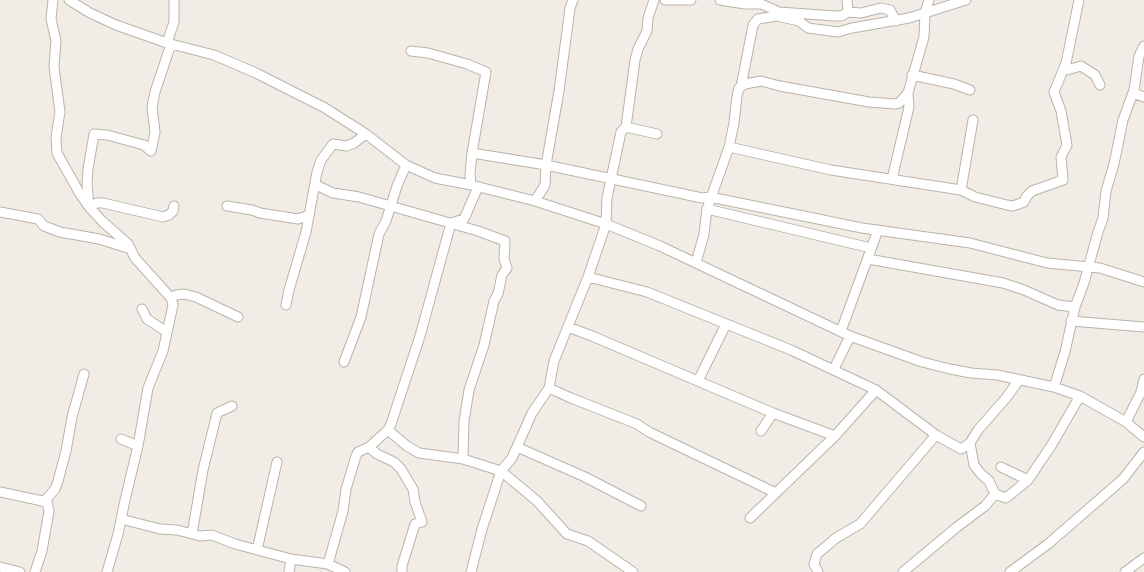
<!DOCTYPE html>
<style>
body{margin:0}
canvas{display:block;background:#f1ede6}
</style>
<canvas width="1144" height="572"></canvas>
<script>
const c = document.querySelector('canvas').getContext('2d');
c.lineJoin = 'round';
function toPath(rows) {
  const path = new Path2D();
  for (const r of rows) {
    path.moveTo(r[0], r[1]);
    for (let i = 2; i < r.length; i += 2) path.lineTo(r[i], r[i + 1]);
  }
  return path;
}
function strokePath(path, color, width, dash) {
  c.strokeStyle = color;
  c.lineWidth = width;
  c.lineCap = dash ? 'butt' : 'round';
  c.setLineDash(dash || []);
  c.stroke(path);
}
const minor = toPath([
 [53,0,51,19,56,41,54,67,60,112,56,137,57,153,80,194,89,207,103,222,128,244,135,258,171,298,173,305,163,351,148,388,138,446,125,500,118,534,107,572],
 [69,0,90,13,116,25,167,43,214,55,256,73,325,108,366,134,406,165,435,178,471,185,535,201,606,224,660,246,850,336,922,362,950,369,971,373,997,375,1054,387,1080,396,1126,422,1144,437],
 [665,0,691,0],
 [720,0,745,4,761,4,779,12,835,16,841,16,848,12,861,13,881,8,890,10,896,21],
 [847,0,848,12],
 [167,43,174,22,174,0],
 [411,51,428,53,467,64,486,72,472,153,470,174,471,185],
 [1063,71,1081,66,1095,75,1100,85],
 [912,75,954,84,970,90],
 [741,87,753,25,758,19,777,16,799,21,808,28,838,32,852,28,909,18,966,0],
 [1133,93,1144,97],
 [626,127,657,134],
 [729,147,831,170,961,190,975,197,1007,205,1013,206,1024,202,1027,196,1032,191,1063,180,1061,157,1067,145,1061,111,1054,92,1066,63,1079,0],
 [151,151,144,145,107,135,94,134,88,169,87,184,89,207,97,203,103,203,163,217,169,215,173,211,174,206],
 [151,151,155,132,152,107,155,92,171,44],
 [472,153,546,165,674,192,702,198,710,197,862,228,970,243,1047,263,1100,268,1144,282],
 [892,179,909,107,908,93,924,37,925,13,929,0],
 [316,185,333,193,359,197,478,231,505,241,504,259,507,268,502,275,498,294,494,301,484,345,469,390,464,421,463,459],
 [961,190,973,120],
 [535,201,545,185,546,165,559,91,570,8,573,0],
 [227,206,252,210,260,213,298,219,309,215],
 [707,209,871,248],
 [0,212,38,219,44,226,60,232,99,239,131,249],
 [868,259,1003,283,1024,290,1058,305,1075,307],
 [696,263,704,234,707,209,729,147,734,123,737,96,739,88,745,84,761,81,780,86,869,102,894,104,899,103,908,93],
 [588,277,647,292,791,350,876,390,835,436,750,518],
 [171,298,176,295,184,294,196,297,238,317],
 [286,305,289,290,306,232,317,172,321,160,333,144,347,146,354,143,366,134],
 [142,309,147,319,167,332],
 [1071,321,1144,327],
 [568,327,592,336,773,413,835,436],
 [841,331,878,230],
 [344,362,361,317,379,234,386,221,397,186,406,165],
 [834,369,850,336],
 [698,381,726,324],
 [1054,387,1065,352,1075,307,1084,283,1098,232,1103,218,1106,191,1114,164,1123,120,1134,90,1139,56,1144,46],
 [549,388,571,398,637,424,649,432,776,493],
 [876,390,936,435,961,449,970,443,978,430,1006,398,1019,380],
 [1126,422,1141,392,1144,379],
 [388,430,407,446,419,453,463,459,501,471,537,501,567,534,588,541,633,572],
 [761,431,773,413],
 [121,439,138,446],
 [970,443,974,465,981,474,989,481,995,494],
 [369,447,377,454,394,462,401,469,413,489,415,502,422,522,415,524,402,566,402,572],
 [517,447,585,477,641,506],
 [1001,467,1028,480,1051,446,1080,396],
 [0,492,47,502,49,511,42,551,35,572],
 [995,494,1006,498,1028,480],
 [44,502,55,489,58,481,66,451,72,417,84,374],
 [121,519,160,529,177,530,200,536,212,535,235,544,291,559,328,564,345,572],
 [192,534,203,470,217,413,232,406],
 [257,550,277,462],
 [328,564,343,511,346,489,356,456,358,452,369,447,388,430,391,424,420,336,451,223,464,219,478,187],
 [0,567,20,572],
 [289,572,291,559],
 [471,572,482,529,501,471,512,458,532,413,549,388,554,361,588,277,606,224,607,198,621,132,626,127,635,60,638,49,647,31,648,18,654,0],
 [818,572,814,564,817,554,836,538,860,524,936,435],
 [903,572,957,527,985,506,995,494],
 [1010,572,1048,544,1123,479,1144,452],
 [1125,572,1144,558]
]);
strokePath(minor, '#bbb3a9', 11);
strokePath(minor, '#fff', 9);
</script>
